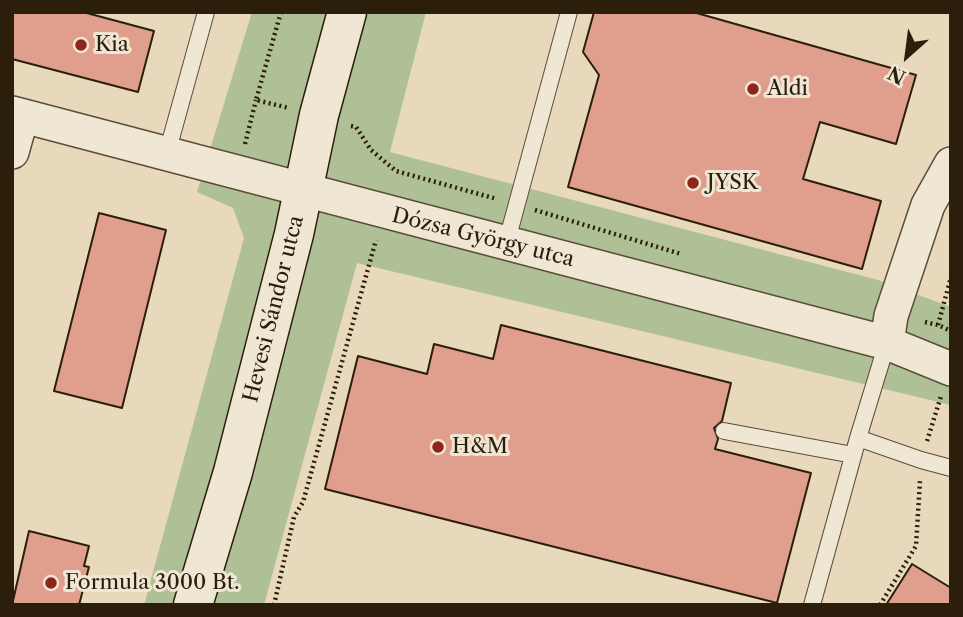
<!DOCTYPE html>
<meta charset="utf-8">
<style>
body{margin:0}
#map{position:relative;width:963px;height:617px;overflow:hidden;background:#e8d9bd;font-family:"Libre Caslon Text",serif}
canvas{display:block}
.frame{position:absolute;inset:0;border:14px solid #2b1e0b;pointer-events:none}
.north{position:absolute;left:872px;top:21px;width:70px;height:70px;-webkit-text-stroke:5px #f0e6d4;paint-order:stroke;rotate:208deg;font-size:19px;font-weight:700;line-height:28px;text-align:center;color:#2b1e0b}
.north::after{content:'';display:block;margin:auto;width:24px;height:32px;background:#2b1e0b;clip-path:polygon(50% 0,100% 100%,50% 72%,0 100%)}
</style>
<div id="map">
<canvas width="963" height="617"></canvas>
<div class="frame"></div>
<div class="north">N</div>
</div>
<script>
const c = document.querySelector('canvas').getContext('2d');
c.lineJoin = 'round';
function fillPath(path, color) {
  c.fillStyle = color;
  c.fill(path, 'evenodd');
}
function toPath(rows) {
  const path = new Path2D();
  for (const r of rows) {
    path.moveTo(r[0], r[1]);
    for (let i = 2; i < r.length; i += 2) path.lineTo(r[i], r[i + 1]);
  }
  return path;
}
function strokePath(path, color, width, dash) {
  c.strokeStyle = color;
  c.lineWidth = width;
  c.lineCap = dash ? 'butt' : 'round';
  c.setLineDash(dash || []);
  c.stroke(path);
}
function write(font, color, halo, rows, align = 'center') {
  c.font = font + ' "Libre Caslon Text",serif';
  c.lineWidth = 6;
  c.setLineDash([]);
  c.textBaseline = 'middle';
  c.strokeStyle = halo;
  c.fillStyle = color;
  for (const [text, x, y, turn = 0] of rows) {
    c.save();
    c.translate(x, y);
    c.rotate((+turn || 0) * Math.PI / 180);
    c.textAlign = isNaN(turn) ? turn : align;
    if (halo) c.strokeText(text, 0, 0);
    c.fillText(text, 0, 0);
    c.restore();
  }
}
const green = toPath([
 [252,12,426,12,390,152,878,280,951,307,951,405,357,263,264,605,144,605,244,238,233,208,197,192]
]);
const building = toPath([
 [12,12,83,12,154,31,138,92,12,59,12,12],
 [594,12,693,12,916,75,896,144,820,122,803,179,881,201,862,269,568,187,599,75,583,52,594,12],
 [99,213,166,230,122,408,54,391,99,213],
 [501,325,731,383,722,421,714,428,718,439,715,449,811,473,777,603,325,489,358,356,427,374,434,344,493,359,501,325],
 [29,531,89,546,84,566,89,567,79,605,12,605,29,531],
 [912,564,951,588,951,605,886,605,912,564]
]);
const path = toPath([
 [281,12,256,100,289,108],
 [351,126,356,127,371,150,396,171,497,199],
 [245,144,256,100],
 [535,210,681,254],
 [925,322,938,325,951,331],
 [938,325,951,277],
 [927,441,941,396],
 [274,605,294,517,303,502,376,240],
 [880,605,916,546,920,481]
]);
const service = toPath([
 [167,153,206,12],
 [506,244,569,12],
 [724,431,853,455],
 [858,438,921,460,951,468],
 [812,605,858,438,887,343]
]);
const minor = toPath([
 [12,113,887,343,951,369],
 [12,152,22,116],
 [887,343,891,316,928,205,951,164]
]);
const secondary = toPath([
 [193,605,233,472,294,234,319,115,347,12]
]);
const markers = [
 [81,45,7,"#8f2418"],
 [753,89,7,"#8f2418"],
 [693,183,7,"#8f2418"],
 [438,447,7,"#8f2418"],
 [51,583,7,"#8f2418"]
];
const poiNames = [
 ["Kia",95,45],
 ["Aldi",767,89],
 ["JYSK",707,183],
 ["H&M",452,447],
 ["Formula 3000 Bt.",65,583]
];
const streetNames = [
 ["Dózsa György utca",483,238,14],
 ["Hevesi Sándor utca",274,309,-76]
];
fillPath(green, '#b0c096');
fillPath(building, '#e09e8c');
strokePath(building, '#2b1e0b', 2);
strokePath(service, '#5a4d38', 18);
strokePath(minor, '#5a4d38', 36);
strokePath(secondary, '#2b1e0b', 41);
strokePath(path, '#2b1e0b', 4.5, [2, 3.5]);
strokePath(service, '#f0e6d4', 16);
strokePath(minor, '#f0e6d4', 33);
strokePath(secondary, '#f0e6d4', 38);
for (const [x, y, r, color] of markers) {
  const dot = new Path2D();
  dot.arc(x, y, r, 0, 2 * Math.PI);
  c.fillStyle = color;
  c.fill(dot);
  strokePath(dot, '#f0e6d4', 2.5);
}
write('21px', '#2b1e0b', '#f0e6d4', poiNames, 'left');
write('21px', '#2b1e0b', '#f0e6d4', streetNames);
</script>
